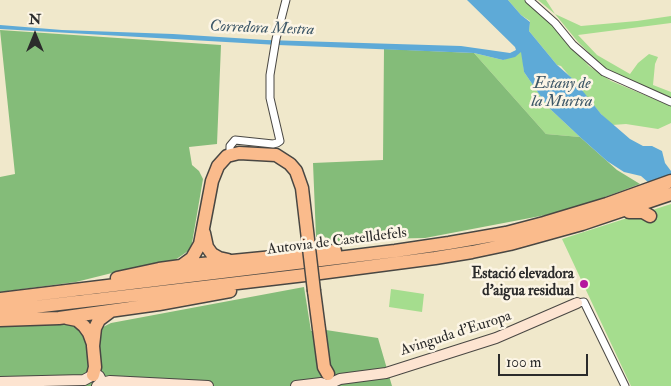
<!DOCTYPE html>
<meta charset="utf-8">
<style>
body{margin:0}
#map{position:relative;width:671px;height:386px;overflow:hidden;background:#f0e8cb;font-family:"IM FELL Double Pica",serif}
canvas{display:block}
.north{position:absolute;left:10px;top:10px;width:50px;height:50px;-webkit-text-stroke:4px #fcf5e5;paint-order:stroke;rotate:0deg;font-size:14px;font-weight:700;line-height:20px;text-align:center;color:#2b2b2b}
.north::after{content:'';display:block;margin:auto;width:18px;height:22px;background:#2b2b2b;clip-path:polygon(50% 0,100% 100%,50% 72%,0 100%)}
.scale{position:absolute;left:498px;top:354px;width:90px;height:22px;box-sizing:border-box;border:2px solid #2b2b2b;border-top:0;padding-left:6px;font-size:15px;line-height:18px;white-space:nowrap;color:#2b2b2b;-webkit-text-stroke:4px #fcf5e5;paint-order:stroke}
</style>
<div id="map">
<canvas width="671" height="386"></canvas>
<div class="north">N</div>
<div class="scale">100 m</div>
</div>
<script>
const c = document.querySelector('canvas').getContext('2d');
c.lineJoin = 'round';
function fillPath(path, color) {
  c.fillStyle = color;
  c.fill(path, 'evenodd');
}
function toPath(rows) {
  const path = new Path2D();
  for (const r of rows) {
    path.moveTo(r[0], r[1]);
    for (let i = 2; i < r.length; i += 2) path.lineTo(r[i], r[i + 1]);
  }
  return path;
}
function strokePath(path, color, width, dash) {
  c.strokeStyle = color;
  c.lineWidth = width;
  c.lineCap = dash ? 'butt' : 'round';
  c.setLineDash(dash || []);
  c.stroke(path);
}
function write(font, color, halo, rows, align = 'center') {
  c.font = font + ' "IM FELL Double Pica",serif';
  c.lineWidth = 5;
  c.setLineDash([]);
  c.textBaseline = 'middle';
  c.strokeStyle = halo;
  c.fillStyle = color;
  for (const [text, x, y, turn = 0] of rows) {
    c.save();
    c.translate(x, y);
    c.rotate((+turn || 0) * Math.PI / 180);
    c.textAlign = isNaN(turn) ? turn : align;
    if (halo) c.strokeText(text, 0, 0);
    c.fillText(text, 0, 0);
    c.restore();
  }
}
const green = toPath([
 [508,0,525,0,549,21,589,66,611,81,671,106,671,123,658,129,626,124,612,125,601,114,561,66,557,65,529,31,530,21,521,15],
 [538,0,546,0,555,14,581,26,637,21,671,16,671,23,578,35,597,55,630,74,638,63,649,54,658,57,655,64,653,85,671,92,671,98,604,68,578,42,555,14],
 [522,51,524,72,548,107,580,137,546,134,474,53,503,60],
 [671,204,671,386,631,386,562,239],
 [391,289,424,294,422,312,389,307]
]);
const forest = toPath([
 [0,30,221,45,217,144,189,147,192,165,199,171,203,179,191,249,175,260,132,268,76,282,0,292,0,177,15,174],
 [384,49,474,53,546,134,580,137,617,170,640,184,594,201,551,214,425,238,374,239,329,242,324,236,316,237,313,163,383,160],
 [304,287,311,331,326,330,378,338,392,386,22,386,18,376,0,376,0,324,76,323,85,336,111,323]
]);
const water = toPath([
 [467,0,508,0,521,15,530,22,529,31,557,65,574,80,601,114,630,139,643,146,652,146,662,151,665,163,671,171,671,190,649,183,641,176,624,172,607,161,580,137,548,107,524,72,521,52,515,57,503,60,474,53,278,45,0,29,0,25,62,30,173,34,266,40,461,46,510,53,516,50,515,47]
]);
const street = toPath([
 [529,0,555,23,573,45,604,72,671,102],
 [230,154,230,146,235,140,273,144,277,143,280,141,270,98,270,75,276,39,286,0],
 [577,303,584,302,625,386]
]);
const secondary = toPath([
 [0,382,84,380,95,374,99,376,101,380,101,383,97,386],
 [101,383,110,381,208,386],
 [296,386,321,383,327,385,340,379,386,373,496,338,577,303]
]);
const highway = toPath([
 [629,212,643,212,650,216],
 [204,233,207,247,212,254,219,258,228,260],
 [181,266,192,258,200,244,212,181,218,166,227,156,239,153,276,155,290,164,296,171,302,188,309,248],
 [117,278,159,269,181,266,335,251],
 [314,291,324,367,328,374],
 [0,299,395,251,449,243,506,233,544,223,607,204,671,181],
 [0,311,305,275,435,258,472,252,510,244,582,224,671,194],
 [67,318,77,320,84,326,89,333,93,344],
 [0,320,59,318,159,304,230,291],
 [93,375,95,367,93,346,95,328,99,320,111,311]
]);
const highwayBridge = toPath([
 [309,248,314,291]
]);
const markers = [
 [584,284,5,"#b5179e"]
];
const streetNames = [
 ["Autovia de Castelldefels",337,242,-7],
 ["Avinguda d'Europa",456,334,-18]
];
const poiNames = [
 ["Estació elevadora",574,275],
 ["d'aigua residual",574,292]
];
const waterNames = [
 ["Corredora Mestra",262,29,2],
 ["Estany de",562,85],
 ["la Murtra",562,103]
];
fillPath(green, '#a5dd8e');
fillPath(forest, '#84bc79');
fillPath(water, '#5eaad7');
strokePath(street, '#494743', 9);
strokePath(secondary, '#494743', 12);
strokePath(highway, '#494743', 15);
strokePath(street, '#fff', 7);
strokePath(secondary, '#fde4d1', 10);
strokePath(highway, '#fabb8c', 12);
strokePath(highwayBridge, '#494743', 15, []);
strokePath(highwayBridge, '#fabb8c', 12);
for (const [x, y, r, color] of markers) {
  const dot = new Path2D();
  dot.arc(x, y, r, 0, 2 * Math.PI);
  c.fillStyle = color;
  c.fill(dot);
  strokePath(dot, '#fcf5e5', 2);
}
write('15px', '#2b2b2b', '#fcf5e5', streetNames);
write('bold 15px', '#2b2b2b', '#fcf5e5', poiNames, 'right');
write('italic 16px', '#3d5767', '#fcf5e5', waterNames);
</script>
